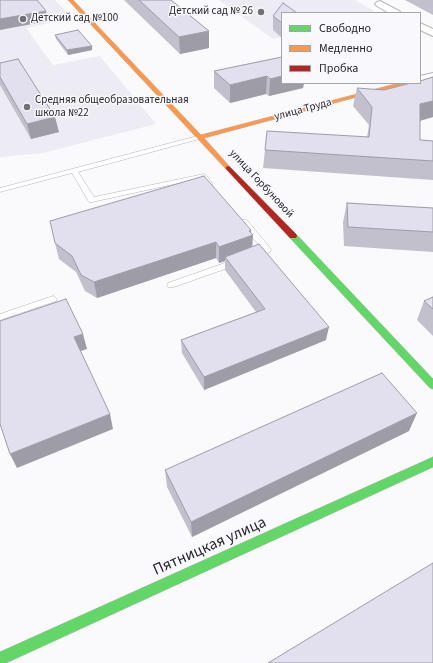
<!DOCTYPE html>
<meta charset="utf-8">
<style>
body{margin:0}
#map{position:relative;width:433px;height:663px;overflow:hidden;background:#faf9fb;font-family:"Source Sans 3",sans-serif}
canvas{display:block}
.legend{position:absolute;left:281px;top:12px;width:140px;height:72px;box-sizing:border-box;background:#f9f8fc;border:1px solid #a5a4aa;margin:0;padding:5px 7px;list-style:none;font-size:12px;color:#28272f}
.legend li{display:flex;align-items:center;gap:8px;height:20px}
.legend b{width:20px;border:1px solid #a5a4aa}
</style>
<div id="map">
<canvas width="433" height="663"></canvas>
<ul class="legend">
<li><b style="height:5px;background:#63d668"></b>Свободно</li>
<li><b style="height:5px;background:#ff974d"></b>Медленно</li>
<li><b style="height:5px;background:#b3261e"></b>Пробка</li>
</ul>
</div>
<script>
const c = document.querySelector('canvas').getContext('2d');
c.lineJoin = 'round';
function fillPath(path, color) {
  c.fillStyle = color;
  c.fill(path, 'evenodd');
}
function toPath(rows) {
  const path = new Path2D();
  for (const r of rows) {
    path.moveTo(r[0], r[1]);
    for (let i = 2; i < r.length; i += 2) path.lineTo(r[i], r[i + 1]);
  }
  return path;
}
function strokePath(path, color, width, dash) {
  c.strokeStyle = color;
  c.lineWidth = width;
  c.lineCap = dash ? 'butt' : 'round';
  c.setLineDash(dash || []);
  c.stroke(path);
}
function write(font, color, halo, rows, align = 'center') {
  c.font = font + ' "Source Sans 3",sans-serif';
  c.lineWidth = 3;
  c.setLineDash([]);
  c.textBaseline = 'middle';
  c.strokeStyle = halo;
  c.fillStyle = color;
  for (const [text, x, y, turn = 0] of rows) {
    c.save();
    c.translate(x, y);
    c.rotate((+turn || 0) * Math.PI / 180);
    c.textAlign = isNaN(turn) ? turn : align;
    if (halo) c.strokeText(text, 0, 0);
    c.fillText(text, 0, 0);
    c.restore();
  }
}
const built = toPath([
 [20,0,55,0,72,18,26,28,53,65,100,56,156,124,43,153,0,157,0,4],
 [219,0,355,0,377,13,282,13,282,37,273,39]
]);
const lane = toPath([
 [201,135,204,137,203,138,78,172,94,197,204,174,206,175,212,183,212,185,208,185,202,178,92,202,89,202,72,173,0,192,0,188,201,135],
 [241,220,247,220,270,248,271,250,270,252,253,258,250,257,249,255,250,253,262,249,241,224,241,220],
 [236,259,240,262,239,264,174,287,168,287,167,285,168,283,236,259],
 [53,296,57,299,56,301,0,320,0,314,53,296]
]);
const street = toPath([
 [380,1,399,11,401,13,389,13,377,6,375,4,377,2,380,1],
 [420,23,433,29,433,36,420,30,420,23],
 [433,73,433,79,420,82,420,76,433,73]
]);
const fast = toPath([
 [290,234,296,234,433,379,433,389,430,388,290,238,289,236,290,234],
 [433,457,433,467,6,663,0,663,0,652,433,457]
]);
const slow = toPath([
 [68,0,73,0,201,135,399,83,409,83,204,138,230,167,230,169,228,170,226,169,68,0]
]);
const jam = toPath([
 [228,166,230,167,296,234,297,236,296,238,290,238,226,169,226,167,228,166]
]);
const wall = toPath([
 [124,0,171,0,209,31,209,48,180,54],
 [405,0,433,0,433,15],
 [282,13,282,38,273,30,273,16],
 [55,35,92,46,92,50,68,55,56,39],
 [282,57,282,83,304,83,303,88,269,96,266,94,230,103,214,88,214,71],
 [0,63,59,132,31,139,0,85],
 [357,88,433,117,420,121,420,140,433,141,433,180,263,168,265,150,367,137,369,125,353,106],
 [347,203,433,208,433,252,344,246,343,222],
 [251,230,252,247,326,340,204,390,182,353,181,340,256,312,225,270,225,261,219,263,216,258,97,298,85,291,76,272,59,259,55,243],
 [433,297,433,336,417,320,424,301],
 [409,431,192,537,167,487,165,470]
]);
const shadedWall = toPath([
 [46,11,48,21,0,30,0,19],
 [209,31,209,48,180,54,179,37],
 [92,46,92,50,68,55,67,50],
 [267,76,266,94,230,103,230,85],
 [282,76,282,83,304,83,303,88,269,96,270,79],
 [433,101,433,117,415,122,420,104],
 [55,117,59,132,31,139,27,124],
 [251,230,251,236,253,235,252,251,225,257,225,261,219,263,219,247],
 [216,242,216,258,97,298,94,282],
 [329,327,326,340,204,390,204,377],
 [83,334,87,349,78,352,74,337],
 [417,413,409,431,192,537,191,522],
 [110,414,113,429,17,468,10,454]
]);
const building = toPath([
 [0,0,37,0,46,11,0,19,0,0],
 [139,0,171,0,209,31,179,37,139,0],
 [283,3,297,13,282,13,282,23,273,16,283,3],
 [78,30,92,46,67,50,55,35,78,30],
 [282,57,282,76,270,79,267,76,230,85,214,71,282,57],
 [18,59,55,117,27,124,0,77,0,63,18,59],
 [433,77,433,101,420,104,420,140,433,141,433,161,265,150,267,131,369,137,372,107,357,88,384,90,411,83,420,83,420,81,433,77],
 [204,176,251,230,249,231,253,235,219,247,216,242,94,282,81,275,72,256,55,243,50,221,204,176],
 [347,203,433,208,433,232,348,227,347,203],
 [259,244,329,327,204,377,181,340,265,309,225,257,259,244],
 [433,297,433,309,424,301,433,297],
 [66,299,83,334,74,337,110,414,10,454,0,424,0,321,66,299],
 [382,373,417,413,191,522,165,470,382,373],
 [433,563,433,663,268,663,433,563]
]);
const markers = [
 [261,12,4,"#727076"],
 [23,19,4,"#727076"],
 [27,107,4,"#727076"]
];
const farPoinames = [
 ["Детский сад № 26",253,12,"right"],
 ["Детский сад №100",31,19],
 ["Средняя общеобразовательная",35,101],
 ["школа №22",35,114]
];
const farStreetnames = [
 ["улица Труда",303,110,-15],
 ["улица Горбуновой",261,184,47]
];
const nearStreetnames = [
 ["Пятницкая улица",210,547,-24]
];
fillPath(built, '#edecf4');
strokePath(lane, '#b5b4b9', 1);
strokePath(street, '#b5b4b9', 2);
strokePath(fast, '#b5b4b9', 1);
strokePath(slow, '#b5b4b9', 1);
strokePath(jam, '#b5b4b9', 1);
fillPath(lane, '#fefefe');
fillPath(street, '#fefefe');
fillPath(fast, '#63d668');
fillPath(slow, '#ff974d');
fillPath(jam, '#b3261e');
fillPath(wall, '#c2c0cd');
fillPath(shadedWall, '#9e9ca7');
fillPath(building, '#e2dfee');
strokePath(building, '#9e9ca7', 1);
for (const [x, y, r, color] of markers) {
  const dot = new Path2D();
  dot.arc(x, y, r, 0, 2 * Math.PI);
  c.fillStyle = color;
  c.fill(dot);
  strokePath(dot, '#f9f8fc', 1.5);
}
write('11px', '#28272f', '#f9f8fc', farPoinames, 'left');
write('11px', '#28272f', '#f9f8fc', farStreetnames);
write('16px', '#28272f', '#f9f8fc', nearStreetnames);
</script>
